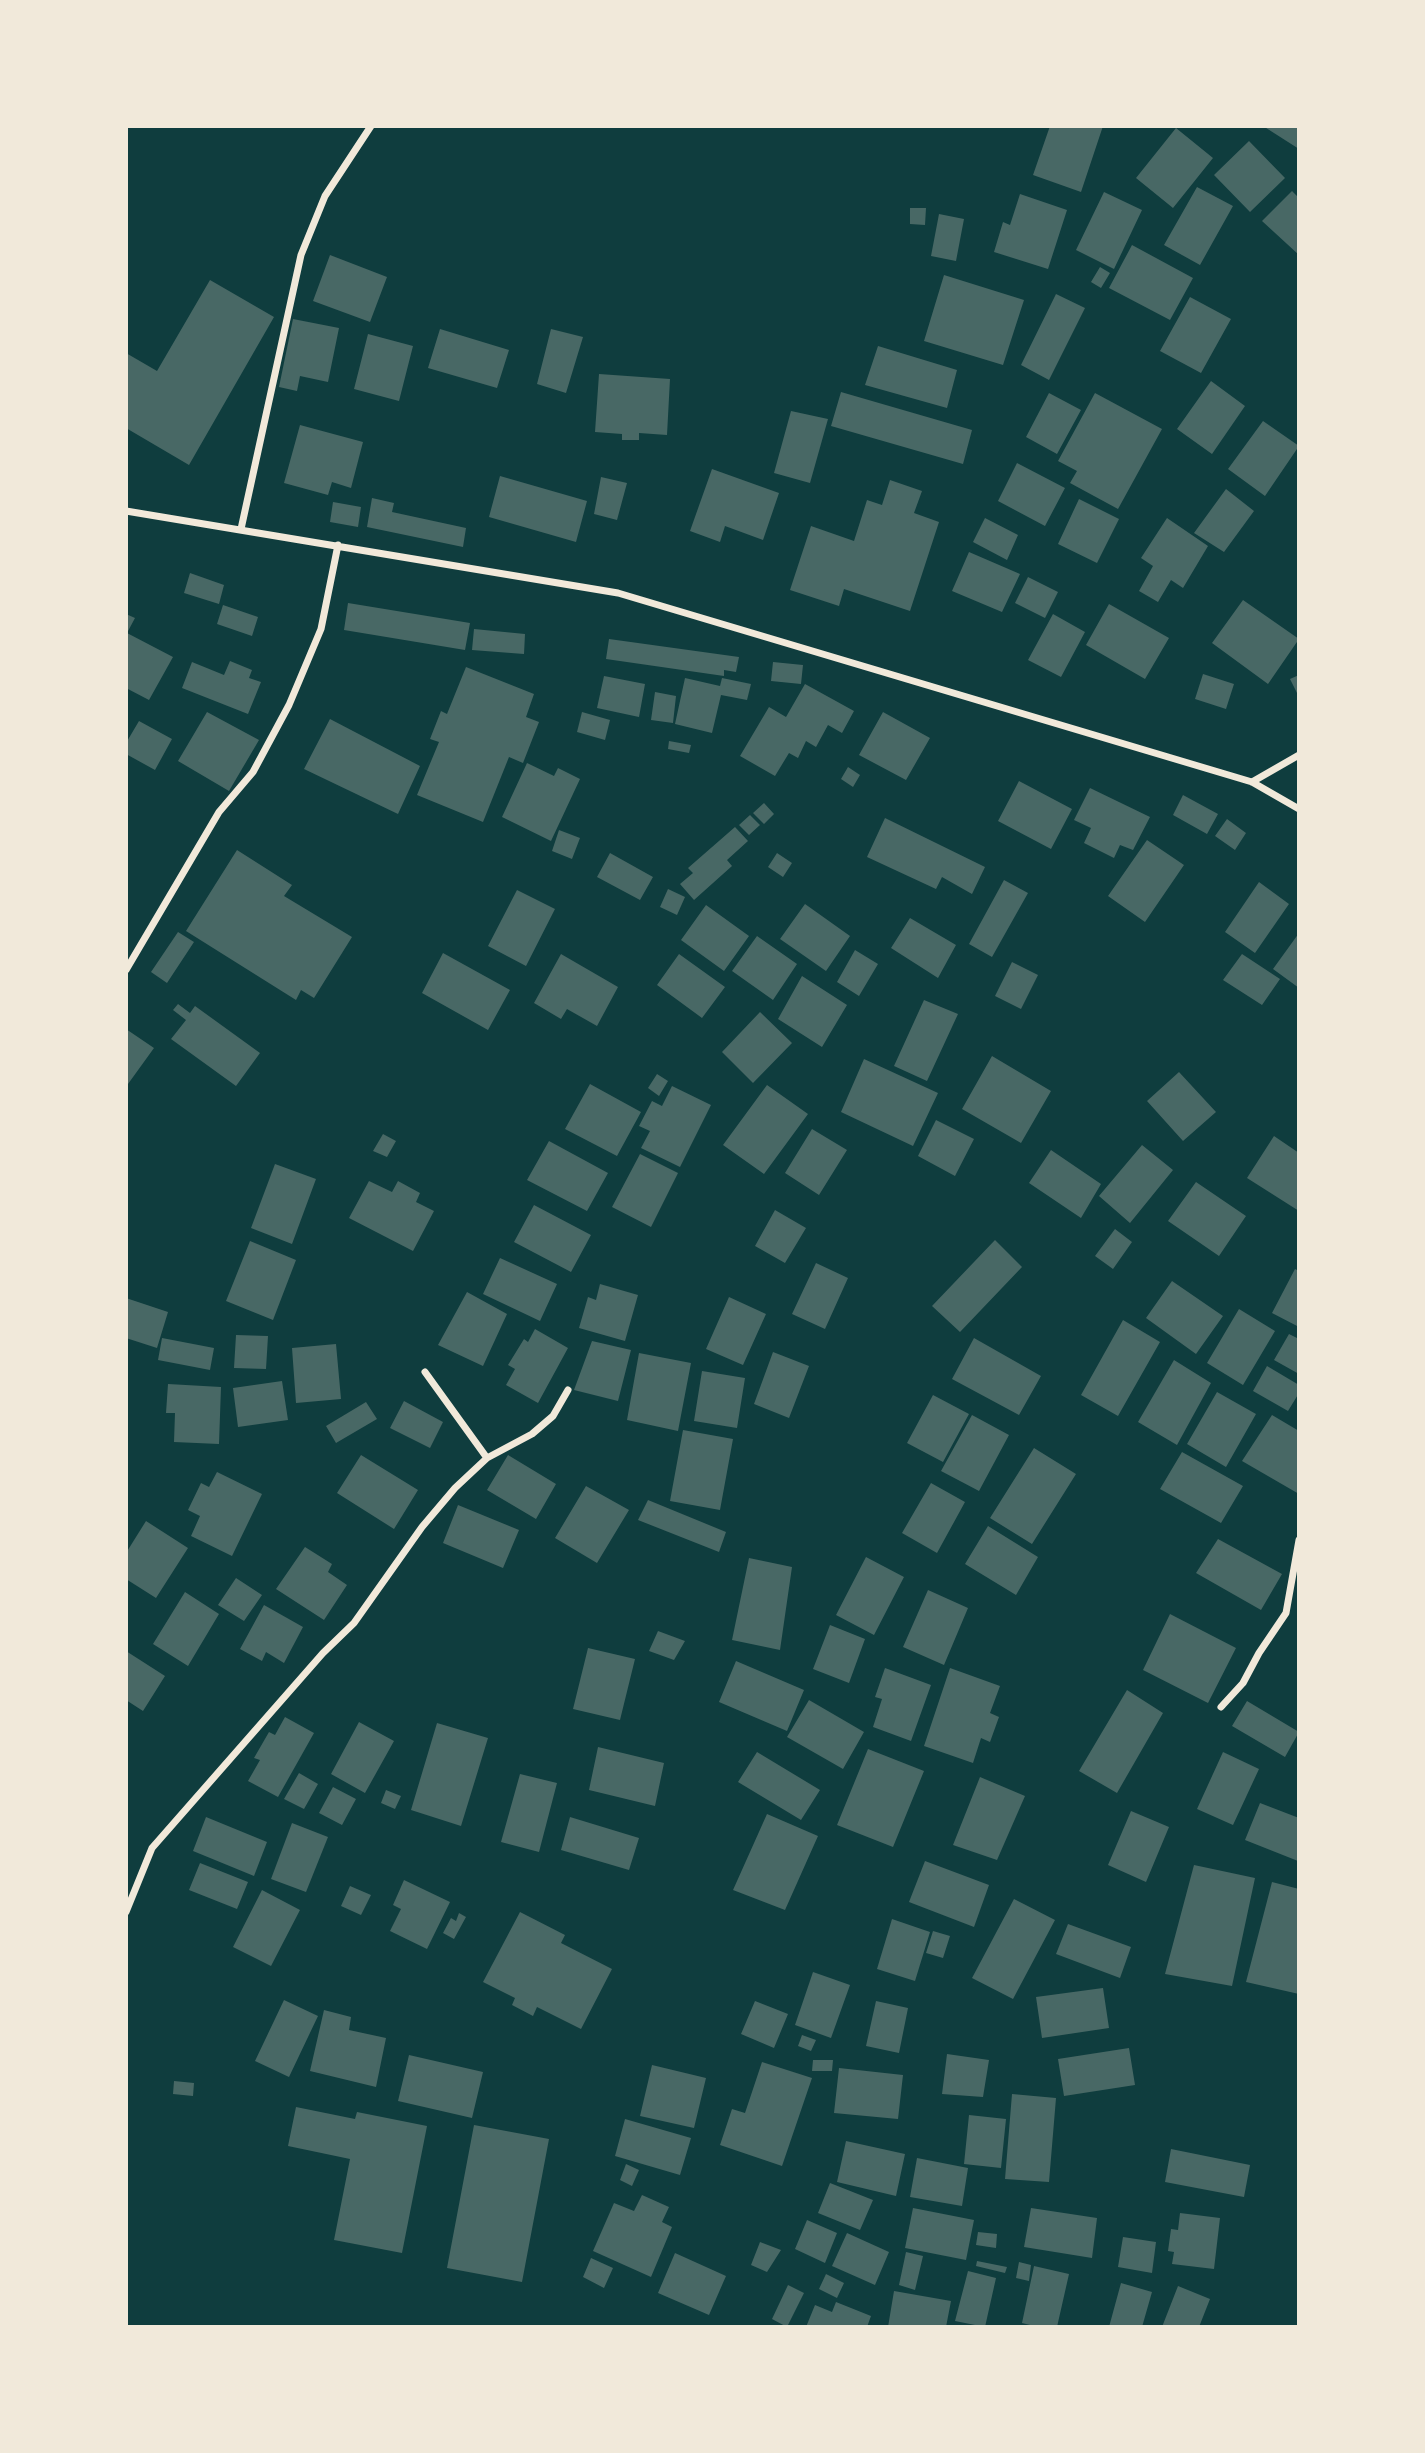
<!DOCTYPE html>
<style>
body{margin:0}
#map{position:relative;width:1425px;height:2453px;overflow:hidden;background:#0f3d3e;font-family:Karla,sans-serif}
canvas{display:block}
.frame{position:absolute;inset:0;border:128px solid #f1e9da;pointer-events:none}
</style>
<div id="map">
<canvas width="1425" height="2453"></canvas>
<div class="frame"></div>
</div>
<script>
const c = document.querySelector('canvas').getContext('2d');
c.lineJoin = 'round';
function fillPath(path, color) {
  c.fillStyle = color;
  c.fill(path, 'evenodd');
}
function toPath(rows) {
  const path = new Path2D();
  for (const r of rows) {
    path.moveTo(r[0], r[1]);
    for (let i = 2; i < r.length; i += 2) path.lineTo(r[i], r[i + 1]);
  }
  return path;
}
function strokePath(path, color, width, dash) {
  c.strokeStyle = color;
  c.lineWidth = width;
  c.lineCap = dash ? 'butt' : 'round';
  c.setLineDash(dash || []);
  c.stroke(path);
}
const building = toPath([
 [1050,126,1103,126,1081,192,1033,175],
 [1263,126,1299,126,1299,149],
 [1176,128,1213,158,1173,208,1136,178],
 [1249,141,1285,178,1250,212,1214,175],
 [1197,187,1233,206,1200,265,1164,245],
 [1292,191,1299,198,1299,255,1262,221],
 [1104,192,1142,210,1114,269,1076,250],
 [1020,194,1067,210,1048,269,994,252,1003,222,1010,225],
 [910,208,926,208,925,225,910,224],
 [939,214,964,219,956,261,931,256],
 [1132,245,1193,278,1170,320,1109,288],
 [330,255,387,277,370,322,313,301],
 [1100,267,1110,273,1101,288,1091,282],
 [944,275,1024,300,1003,365,924,341],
 [210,280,274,317,189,465,126,428,126,353,157,371],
 [1056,294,1085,308,1049,380,1021,365],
 [1190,297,1231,319,1201,373,1160,351],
 [293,319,339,328,328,382,300,376,297,391,279,387],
 [440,329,509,350,497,388,428,368],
 [551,329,583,337,566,393,537,384],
 [368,334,413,346,399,401,354,389],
 [878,346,957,370,947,408,865,385],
 [599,374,670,379,667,435,639,433,639,440,622,440,622,434,595,432],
 [1211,381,1245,406,1212,454,1177,429],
 [841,392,972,430,963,464,831,426],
 [1049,393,1081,410,1057,454,1026,437],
 [1095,393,1162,429,1118,509,1070,483,1077,471,1058,461],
 [791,411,828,419,810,483,774,473],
 [1263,421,1299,446,1265,496,1228,469],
 [300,425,363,442,351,488,332,482,328,495,284,483],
 [1017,463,1065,488,1045,526,998,501],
 [712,469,779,493,763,540,725,526,720,542,690,531],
 [500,476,587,501,576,542,489,517],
 [601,477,627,483,617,520,594,514],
 [890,480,922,491,914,513,939,522,910,611,844,589,839,606,790,590,811,526,854,541,867,500,882,505],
 [1226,489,1254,511,1224,552,1194,533],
 [372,498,394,503,392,512,466,528,463,547,367,527],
 [1079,499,1119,519,1097,563,1058,544],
 [333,502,361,507,358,527,330,522],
 [985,518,1018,535,1007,560,973,542],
 [1167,518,1208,546,1183,588,1171,580,1158,602,1139,591,1153,566,1141,558],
 [969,552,1020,574,1002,612,952,591],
 [190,573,224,585,219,604,184,593],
 [1028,577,1058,592,1045,618,1015,603],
 [1243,600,1299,639,1268,684,1212,643],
 [348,603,470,623,465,650,344,630],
 [1109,604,1169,638,1145,679,1086,645],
 [223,605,258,617,252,636,217,624],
 [126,614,135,618,127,633,173,657,149,700,126,688],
 [1053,614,1085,632,1061,677,1028,660],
 [474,629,525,634,524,654,472,650],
 [609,639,739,657,736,672,724,670,724,676,606,659],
 [230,661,252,670,249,678,261,682,248,714,182,688,192,662,224,675],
 [773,662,803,665,801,684,771,681],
 [466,667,534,694,526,717,539,722,523,763,509,757,483,822,417,795,439,742,430,739,441,711,447,714],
 [1203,674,1234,684,1226,709,1195,699],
 [1299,675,1299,697,1290,679],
 [604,676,645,684,639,717,597,708],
 [685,678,720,686,722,678,751,684,747,700,721,695,712,733,675,724],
 [805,684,854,711,842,733,828,725,816,747,806,741,798,758,789,753,775,776,740,756,769,707,786,717],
 [655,692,676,696,673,723,651,720],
 [207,712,259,740,229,791,178,761],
 [582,712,610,720,605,740,577,732],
 [883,712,930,738,906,780,859,755],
 [330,719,420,766,398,814,304,769],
 [139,721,172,739,155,770,126,754,126,743],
 [669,741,691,745,689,753,668,749],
 [527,763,554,776,558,768,580,779,551,841,502,817],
 [848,767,860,775,853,787,841,779],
 [1019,781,1072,809,1051,849,998,821],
 [1090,788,1150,817,1133,850,1120,845,1114,858,1084,843,1091,828,1074,820],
 [1183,795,1218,814,1207,834,1173,815],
 [764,803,774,814,764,824,753,813],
 [750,815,760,825,749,835,739,825],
 [885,818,985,867,972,894,942,877,936,889,867,857],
 [1227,819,1246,833,1235,850,1215,836],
 [735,827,748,841,727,860,732,866,694,900,680,884,693,873,688,868],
 [559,830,580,838,572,859,552,851],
 [1147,840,1184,865,1145,922,1108,896],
 [237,850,292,885,284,896,352,937,314,998,301,990,296,1000,186,931],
 [610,853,653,877,640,900,597,877],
 [777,853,792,863,783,877,768,867],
 [1004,880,1028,893,992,957,969,944],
 [1259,882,1289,904,1255,953,1225,932],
 [668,889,685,897,677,915,660,907],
 [517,890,555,909,526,966,488,946],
 [805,904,850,936,826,971,780,939],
 [706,905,749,936,724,971,681,940],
 [910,918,956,945,938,978,891,948],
 [178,932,194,942,167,983,151,972],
 [1299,933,1299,988,1273,969],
 [757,936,797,964,773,1000,732,971],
 [855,950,878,964,859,996,837,982],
 [443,953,510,990,488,1030,422,993],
 [561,954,618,987,597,1026,567,1009,561,1019,534,1003],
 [679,954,725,987,702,1018,657,985],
 [1242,954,1280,979,1262,1005,1223,980],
 [1012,962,1038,975,1021,1009,995,996],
 [802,976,847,1005,822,1047,778,1019],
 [924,1000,958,1014,927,1081,894,1066],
 [178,1004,190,1013,195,1006,260,1053,236,1086,171,1039,186,1020,173,1010],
 [760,1012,792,1043,753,1083,722,1052],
 [126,1029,154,1048,128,1084,126,1082],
 [992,1056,1051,1091,1021,1143,962,1109],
 [864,1059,938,1093,913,1146,841,1112],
 [1179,1072,1216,1112,1183,1141,1147,1101],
 [657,1074,668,1081,659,1096,648,1088],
 [590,1084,641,1112,617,1156,565,1129],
 [767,1085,808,1114,764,1174,723,1145],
 [672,1086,711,1105,680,1167,641,1148,650,1131,639,1126,652,1101,662,1106],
 [936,1120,974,1139,955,1176,918,1156],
 [812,1129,847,1150,819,1195,785,1173],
 [383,1134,396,1141,387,1157,373,1151],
 [1274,1136,1299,1153,1299,1211,1247,1178],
 [549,1141,608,1173,587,1211,527,1180],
 [1142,1145,1173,1170,1130,1223,1099,1196],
 [1051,1150,1101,1184,1081,1218,1029,1183],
 [640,1154,678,1173,651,1227,612,1207],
 [275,1164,316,1179,292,1244,251,1228],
 [369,1181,392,1192,398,1181,420,1193,416,1202,434,1211,413,1251,349,1218],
 [1196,1182,1246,1216,1219,1256,1168,1221],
 [534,1205,591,1235,571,1272,514,1242],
 [775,1210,806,1228,785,1263,755,1246],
 [1115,1229,1132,1242,1113,1269,1095,1256],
 [995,1240,1022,1267,960,1332,932,1306],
 [250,1241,296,1260,273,1320,226,1301],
 [500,1258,557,1284,540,1321,483,1294],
 [816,1263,848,1278,825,1329,792,1314],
 [1295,1269,1299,1271,1299,1327,1272,1313],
 [1172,1281,1223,1316,1196,1354,1146,1318],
 [600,1284,638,1295,625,1341,579,1328,588,1297,596,1300],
 [467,1292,507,1314,483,1366,438,1345],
 [729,1297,766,1314,743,1365,706,1349],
 [126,1298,168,1312,157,1348,126,1338],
 [1239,1309,1275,1331,1243,1385,1207,1363],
 [1123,1320,1160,1342,1118,1416,1081,1395],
 [535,1329,568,1348,538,1403,506,1385,515,1369,508,1365,524,1339,528,1342],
 [1289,1334,1299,1339,1299,1374,1274,1360],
 [236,1335,268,1336,266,1369,234,1368],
 [162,1338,214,1348,210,1370,158,1360],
 [974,1338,1041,1376,1019,1415,952,1379],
 [592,1341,631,1350,618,1401,574,1390],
 [336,1344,341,1399,296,1403,292,1348],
 [773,1352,809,1366,789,1418,754,1404],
 [639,1353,691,1363,678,1431,627,1420],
 [1174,1360,1211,1383,1177,1445,1138,1422],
 [1267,1366,1299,1385,1299,1393,1288,1411,1253,1391],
 [702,1371,745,1378,737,1428,694,1421],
 [282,1381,288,1420,238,1427,233,1388],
 [168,1384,221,1387,219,1444,174,1442,175,1413,166,1413],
 [1217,1392,1256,1414,1226,1467,1187,1444],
 [933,1395,969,1414,943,1462,907,1443],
 [404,1401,443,1422,430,1448,390,1428],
 [366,1402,377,1419,336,1443,326,1426],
 [972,1415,1009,1435,979,1491,941,1471],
 [1272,1415,1299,1431,1299,1494,1242,1461],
 [683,1430,733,1439,720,1510,670,1501],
 [1034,1448,1076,1474,1032,1544,990,1518],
 [1182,1452,1243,1486,1221,1523,1160,1489],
 [361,1455,418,1490,394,1529,337,1493],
 [508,1455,556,1484,536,1519,487,1490],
 [217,1472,262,1494,232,1556,191,1536,200,1516,188,1510,201,1483,209,1487],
 [931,1483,965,1502,937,1553,902,1533],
 [586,1486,629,1510,597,1563,555,1538],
 [648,1500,726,1532,719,1552,638,1520],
 [458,1505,519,1530,503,1568,443,1543],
 [146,1521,188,1548,156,1598,126,1579,126,1553],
 [988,1526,1038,1557,1016,1595,965,1564],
 [1218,1539,1282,1574,1261,1610,1196,1573],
 [305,1547,332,1564,328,1572,347,1585,324,1620,276,1589],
 [866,1557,904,1577,874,1635,836,1615],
 [749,1558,792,1567,780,1650,732,1640],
 [236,1578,262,1595,244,1621,218,1605],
 [928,1590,968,1608,944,1665,903,1647],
 [185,1592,219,1614,188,1666,153,1644],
 [264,1605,303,1627,284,1663,266,1652,262,1661,240,1649],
 [1170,1614,1236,1648,1208,1703,1143,1670],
 [830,1625,865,1639,849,1683,813,1669],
 [658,1631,685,1641,674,1660,649,1651],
 [588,1648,635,1659,620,1720,573,1709],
 [126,1651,165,1676,143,1711,126,1700],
 [736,1661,804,1690,787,1731,719,1702],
 [885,1668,931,1685,911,1741,873,1727,882,1699,875,1697],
 [950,1668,1000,1686,990,1713,999,1717,990,1742,981,1738,973,1763,924,1746],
 [1127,1690,1163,1713,1117,1793,1079,1771],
 [809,1700,864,1732,843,1769,787,1737],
 [1247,1701,1299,1732,1285,1757,1232,1726],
 [285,1717,314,1733,278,1797,248,1781,260,1760,254,1758,269,1732,275,1735],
 [359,1722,394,1741,365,1793,331,1774],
 [437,1723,488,1738,461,1826,411,1810],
 [598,1747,664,1763,655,1806,589,1790],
 [868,1749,924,1771,893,1847,837,1825],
 [757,1752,820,1790,801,1820,738,1782],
 [1223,1752,1259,1769,1233,1825,1197,1809],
 [299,1773,318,1784,304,1809,284,1799],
 [520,1774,557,1783,539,1852,501,1842],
 [980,1777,1025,1796,997,1860,953,1845],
 [333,1787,356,1799,342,1825,319,1813],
 [386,1790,401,1796,395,1809,381,1803],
 [1260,1803,1299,1818,1298,1861,1245,1840],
 [1131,1811,1169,1827,1146,1882,1108,1865],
 [767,1814,818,1836,785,1910,733,1890],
 [206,1817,267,1842,254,1876,193,1851],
 [570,1817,639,1838,629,1870,561,1850],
 [292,1823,328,1837,306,1892,271,1879],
 [925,1861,989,1885,974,1927,909,1902],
 [200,1863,248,1882,237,1909,189,1890],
 [1194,1865,1255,1878,1232,1986,1165,1974],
 [404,1880,450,1902,427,1949,390,1931,401,1909,393,1905],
 [1272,1882,1299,1889,1299,1994,1246,1982],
 [350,1886,371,1895,361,1915,341,1906],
 [262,1890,300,1910,271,1966,233,1947],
 [1014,1899,1055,1920,1013,1999,972,1978],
 [520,1912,565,1935,561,1943,612,1969,581,2029,537,2007,533,2016,512,2005,515,1998,483,1982],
 [459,1913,466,1917,454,1939,443,1933,451,1918,456,1921],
 [892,1919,930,1932,915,1981,877,1969],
 [1068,1924,1131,1947,1120,1978,1056,1954],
 [933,1931,950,1936,943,1958,926,1953],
 [813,1972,850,1985,831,2038,795,2025],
 [1103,1988,1109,2028,1042,2038,1036,1997],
 [284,2000,318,2016,289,2077,255,2061],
 [755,2001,788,2014,774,2048,741,2034],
 [876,2001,908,2008,899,2053,866,2046],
 [324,2010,351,2017,349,2030,386,2038,376,2087,310,2071],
 [802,2035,816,2040,811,2051,798,2046],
 [1129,2048,1135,2085,1064,2096,1058,2059],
 [947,2054,989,2060,983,2097,942,2094],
 [409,2055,483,2072,472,2118,398,2101],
 [813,2060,833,2060,832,2071,812,2071],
 [762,2062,812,2078,782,2166,720,2145,732,2109,745,2113],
 [652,2065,706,2078,694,2128,640,2116],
 [839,2068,903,2075,898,2119,834,2113],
 [174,2081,194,2083,193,2096,173,2094],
 [1012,2094,1056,2098,1049,2182,1005,2179],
 [296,2107,355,2119,357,2112,427,2126,402,2253,334,2240,350,2159,288,2146],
 [969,2115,1006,2119,1001,2168,964,2164],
 [625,2119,691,2138,680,2175,615,2156],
 [474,2125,549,2139,522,2282,447,2268],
 [846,2141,905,2154,896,2196,837,2182],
 [1171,2149,1250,2165,1244,2197,1165,2182],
 [917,2158,968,2168,962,2206,910,2197],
 [626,2164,639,2170,632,2186,620,2180],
 [830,2183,873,2200,860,2230,818,2213],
 [642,2195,669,2207,662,2222,672,2227,651,2277,593,2251,614,2203,634,2211],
 [913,2208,974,2220,966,2260,905,2248],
 [1031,2208,1097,2218,1092,2258,1024,2247],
 [1180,2213,1220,2218,1214,2269,1172,2264,1174,2252,1168,2251,1171,2229,1178,2230],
 [807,2220,837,2233,825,2263,795,2249],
 [978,2232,997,2234,996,2248,976,2245],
 [847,2233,889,2252,875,2285,832,2266],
 [1123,2237,1156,2242,1152,2273,1118,2267],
 [760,2242,781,2250,767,2272,751,2265],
 [906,2252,923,2256,915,2290,899,2285],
 [675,2253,726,2276,709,2315,658,2293],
 [591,2258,613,2268,604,2288,583,2277],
 [977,2261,1007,2267,1005,2273,976,2266],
 [1019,2262,1031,2265,1029,2281,1016,2278],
 [1034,2266,1069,2274,1057,2327,1038,2327,1022,2323],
 [968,2271,996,2278,985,2327,955,2321],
 [826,2274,844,2283,837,2298,819,2289],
 [1121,2283,1152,2292,1142,2327,1109,2327],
 [788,2285,804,2293,787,2327,772,2319],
 [1178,2286,1210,2299,1199,2327,1162,2327],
 [894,2291,951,2301,946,2327,888,2327],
 [836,2302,871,2316,867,2327,806,2327,815,2305,832,2312]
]);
const minor = toPath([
 [126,511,618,593,1252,782,1299,809],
 [241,529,301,255,325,196,371,126],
 [1252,782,1299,755],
 [126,970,219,812,253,772,289,705,321,629,338,545],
 [425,1372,487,1458],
 [1221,1707,1243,1683,1259,1653,1286,1613,1299,1540],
 [126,1912,152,1848,323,1653,354,1623,422,1527,455,1488,487,1458,532,1434,553,1416,568,1390]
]);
fillPath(building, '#486865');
strokePath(minor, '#f1e9da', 7);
</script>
